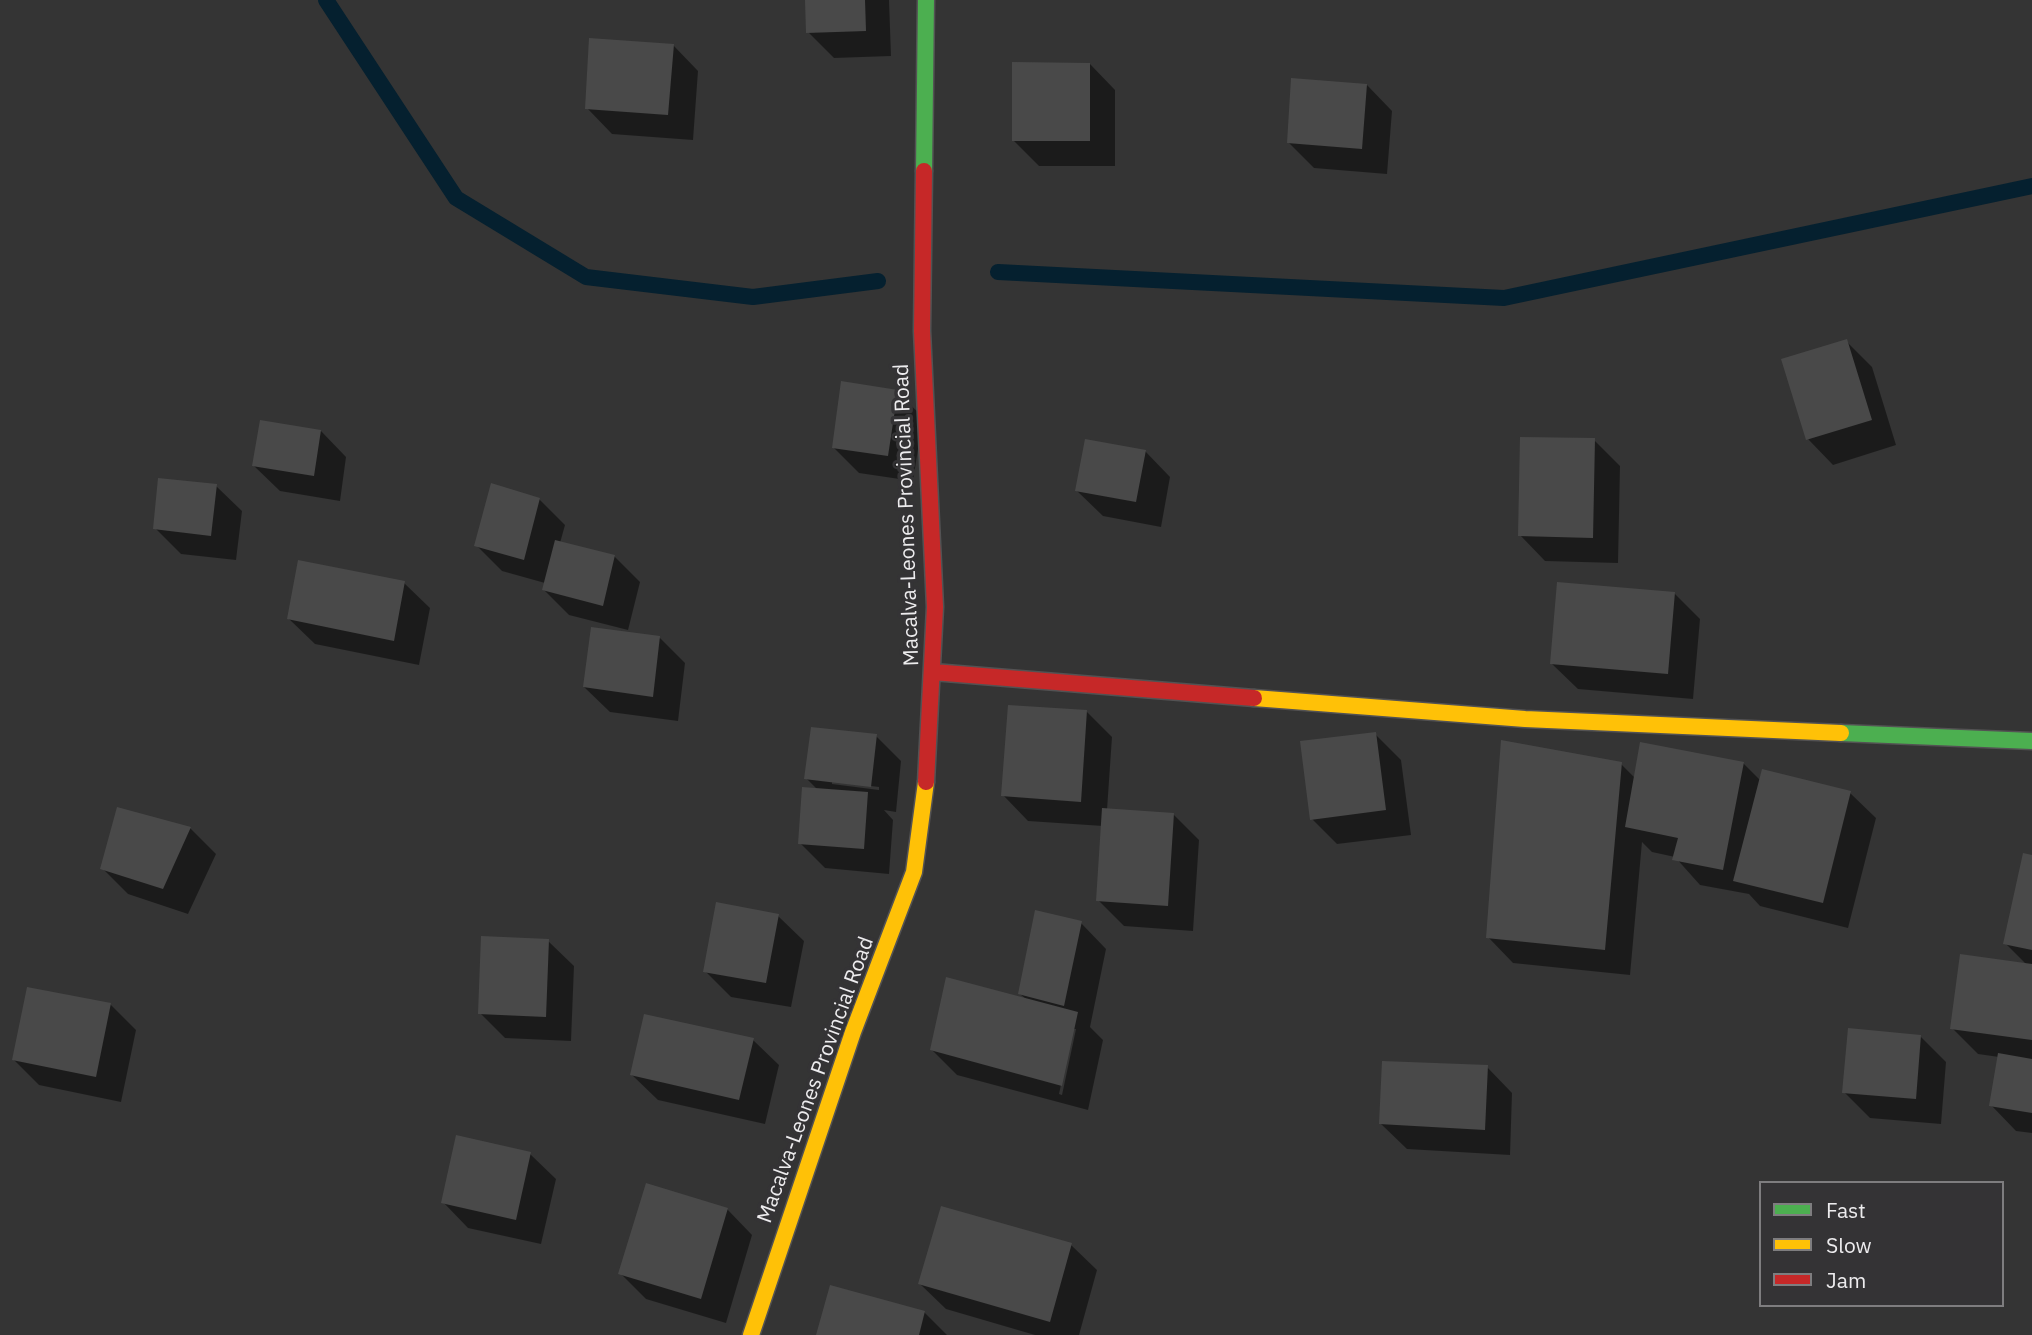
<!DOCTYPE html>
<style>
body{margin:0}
#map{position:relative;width:2032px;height:1335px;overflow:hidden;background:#343434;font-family:"IBM Plex Sans",sans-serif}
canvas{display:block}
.legend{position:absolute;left:1759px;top:1181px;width:245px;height:126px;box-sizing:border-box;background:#343335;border:2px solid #7e7d7f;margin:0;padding:9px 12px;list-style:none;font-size:21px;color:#edecee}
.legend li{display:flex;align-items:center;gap:14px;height:35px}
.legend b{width:35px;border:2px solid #7e7d7f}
</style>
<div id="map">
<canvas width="2032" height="1335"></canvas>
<ul class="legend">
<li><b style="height:9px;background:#4caf50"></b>Fast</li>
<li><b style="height:9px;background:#ffc107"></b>Slow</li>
<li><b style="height:9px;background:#c62828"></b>Jam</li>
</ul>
</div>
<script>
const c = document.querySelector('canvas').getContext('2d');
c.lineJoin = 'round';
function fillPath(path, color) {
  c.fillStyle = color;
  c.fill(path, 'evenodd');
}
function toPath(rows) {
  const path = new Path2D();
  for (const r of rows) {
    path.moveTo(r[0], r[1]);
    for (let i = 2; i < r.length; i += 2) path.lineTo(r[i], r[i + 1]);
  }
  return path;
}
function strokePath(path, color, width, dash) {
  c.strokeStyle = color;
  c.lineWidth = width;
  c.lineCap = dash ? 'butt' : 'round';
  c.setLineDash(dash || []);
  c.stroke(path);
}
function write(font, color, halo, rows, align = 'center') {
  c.font = font + ' "IBM Plex Sans",sans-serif';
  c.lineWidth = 7;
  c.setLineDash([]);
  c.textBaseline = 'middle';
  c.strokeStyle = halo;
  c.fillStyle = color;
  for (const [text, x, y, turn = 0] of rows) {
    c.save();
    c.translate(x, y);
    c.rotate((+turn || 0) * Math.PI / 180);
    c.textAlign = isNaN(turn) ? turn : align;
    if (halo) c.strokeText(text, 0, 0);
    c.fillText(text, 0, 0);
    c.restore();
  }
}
const shadow = toPath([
 [807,0,889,0,891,56,834,58,808,32],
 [673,45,698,71,693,140,612,134,587,108],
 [1090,64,1115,90,1115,166,1039,166,1013,140],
 [1367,85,1392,111,1387,174,1314,168,1288,142],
 [1846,341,1872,367,1896,445,1833,465,1808,439],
 [897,392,923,417,913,481,859,473,833,447],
 [321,431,346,457,340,501,280,491,254,466],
 [1594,440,1620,466,1618,563,1545,561,1520,535],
 [1145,451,1170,477,1161,527,1103,516,1077,491],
 [216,486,242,511,236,560,181,554,155,528],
 [539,499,565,525,560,543,614,556,640,582,628,630,569,615,544,590,545,583,502,571,476,545],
 [404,583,430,608,419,665,315,644,289,619],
 [1674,593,1700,619,1693,699,1578,689,1552,664],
 [660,638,685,663,678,721,610,712,584,687],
 [1086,711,1112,737,1107,810,1173,814,1199,840,1193,931,1124,926,1098,900,1103,826,1028,821,1003,795],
 [1375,734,1401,760,1411,835,1337,844,1312,819],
 [876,736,901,761,896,812,884,810,893,820,889,874,825,868,800,843,818,790,806,778],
 [832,781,879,787,879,790,832,784],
 [1743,763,1761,781,1850,793,1876,818,1848,928,1760,906,1749,894,1700,885,1675,857,1652,852,1642,842,1630,975,1513,963,1488,937,1621,764,1635,778],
 [190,828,216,854,188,914,128,894,102,868],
 [2032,857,2032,1133,2016,1131,1991,1105,1999,1057,1978,1054,1952,1028,2027,965,2005,943],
 [778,916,804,941,791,1007,731,997,705,971],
 [1081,923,1106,949,1090,1027,1103,1040,1088,1110,957,1075,932,1050,1027,1000,1020,994],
 [1073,1029,1076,1029,1062,1095,1059,1094],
 [548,941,574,966,571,1041,505,1038,480,1013],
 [110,1004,136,1030,121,1102,39,1085,14,1060],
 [1920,1036,1946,1062,1941,1124,1870,1118,1844,1092],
 [753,1040,779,1065,765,1124,658,1100,632,1075],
 [1487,1067,1512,1093,1510,1155,1407,1149,1381,1124],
 [530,1154,556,1179,541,1244,468,1228,443,1202],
 [727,1209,752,1235,726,1323,646,1299,620,1273],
 [1071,1245,1097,1270,1079,1335,1035,1335,946,1309,920,1284],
 [924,1312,947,1335,818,1335]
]);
const stream = toPath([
 [326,0,456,198,586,277,753,297,878,281],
 [998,272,1504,298,2032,186]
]);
const building = toPath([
 [805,0,865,0,866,31,806,33],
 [589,38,674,44,668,115,585,109],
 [1012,62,1090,63,1090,141,1012,141],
 [1291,78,1367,84,1362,149,1287,143],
 [1847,339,1872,420,1806,440,1781,359],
 [841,381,898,390,888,456,832,448],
 [260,420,321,430,314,476,252,466],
 [1520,437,1595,438,1593,538,1518,536],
 [1085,439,1146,450,1136,502,1075,491],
 [158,478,217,484,211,536,153,529],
 [491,483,540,498,524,560,474,546],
 [555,540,615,555,603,606,542,590],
 [298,560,405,581,394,641,287,619],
 [1557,582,1675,592,1668,674,1550,664],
 [591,627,660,636,653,697,583,687],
 [1008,705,1087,710,1081,802,1001,796],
 [811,727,877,734,871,787,804,779],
 [1376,732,1386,810,1310,820,1300,741],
 [1501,740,1622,762,1605,950,1486,938],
 [1640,742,1744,762,1723,870,1672,860,1678,838,1625,827],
 [1762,769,1851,791,1823,903,1733,881],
 [802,787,868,792,864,849,798,844],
 [117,807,191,827,163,889,100,869],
 [1102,808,1174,813,1168,906,1096,901],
 [2023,853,2032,855,2032,950,2003,944],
 [716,902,779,914,766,983,703,972],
 [1035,910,1082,921,1064,1006,1018,994],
 [481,936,549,939,546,1017,478,1014],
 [1960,954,2032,964,2032,1040,1950,1029],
 [946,977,1078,1012,1062,1086,930,1050],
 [27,987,111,1003,96,1077,12,1060],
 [644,1014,754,1038,739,1100,630,1075],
 [1848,1028,1921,1035,1916,1099,1842,1093],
 [1998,1053,2032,1059,2032,1113,1989,1106],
 [1382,1061,1488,1065,1485,1130,1379,1124],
 [456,1135,531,1152,516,1220,441,1203],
 [646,1183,728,1208,701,1299,618,1274],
 [941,1206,1072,1243,1050,1322,918,1284],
 [830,1285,925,1311,919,1335,816,1335]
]);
const fast = toPath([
 [924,171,926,0],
 [1841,733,2032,741]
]);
const slow = toPath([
 [1254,698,1525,719,1841,733],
 [751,1335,853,1032,914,872,926,782]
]);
const jam = toPath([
 [924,171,922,331,935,607,926,782],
 [933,672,1254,698]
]);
const streetNames = [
 ["Macalva-Leones Provincial Road",907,515,-92],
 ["Macalva-Leones Provincial Road",816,1080,-70]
];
fillPath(shadow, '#0007');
strokePath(stream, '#05202f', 16);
fillPath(building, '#494949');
strokePath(fast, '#535253', 19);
strokePath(slow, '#535253', 19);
strokePath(jam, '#535253', 19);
strokePath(fast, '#4caf50', 16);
strokePath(slow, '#ffc107', 16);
strokePath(jam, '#c62828', 16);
write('21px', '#edecee', '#343335', streetNames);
</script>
